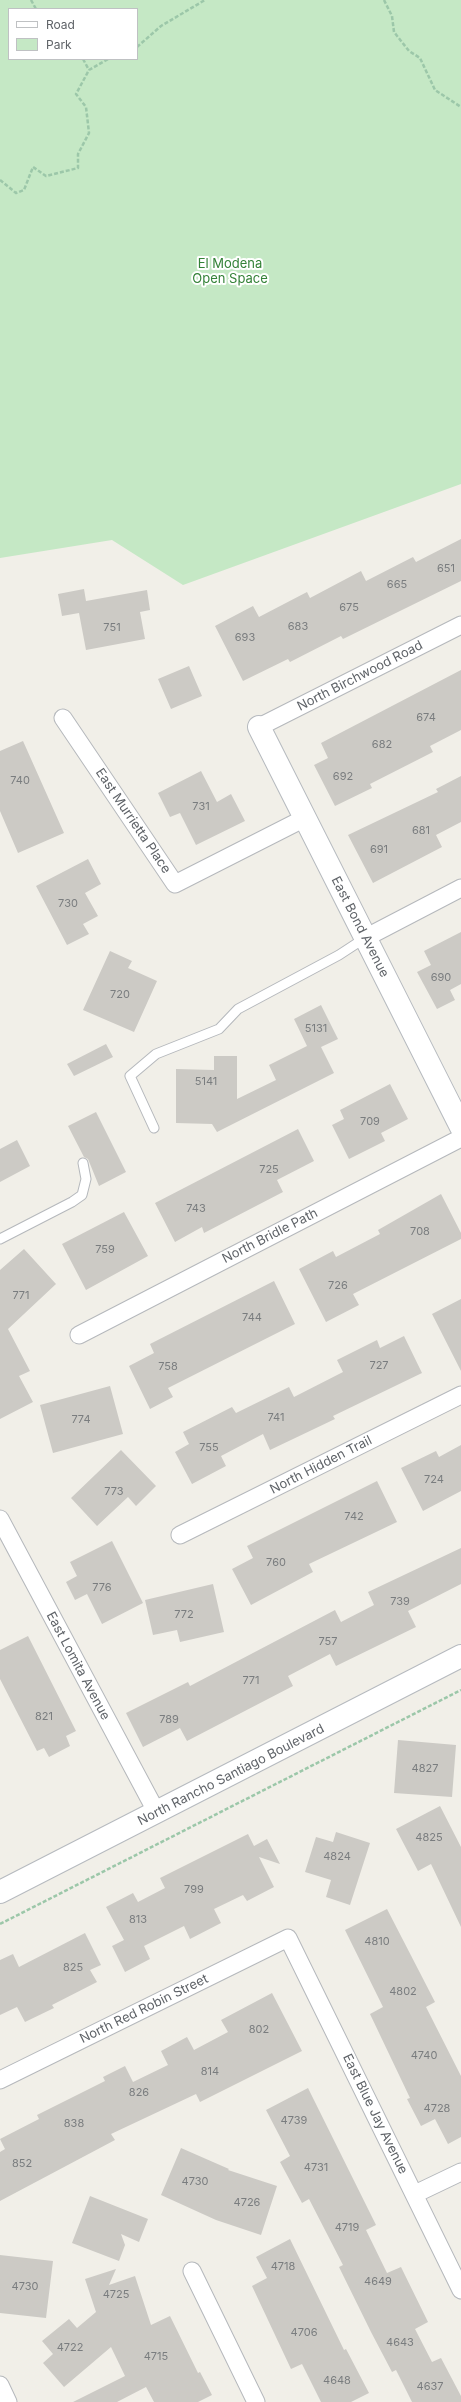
<!DOCTYPE html>
<style>
body{margin:0}
#map{position:relative;width:461px;height:2402px;overflow:hidden;background:#f1efe8;font-family:Inter,sans-serif}
canvas{display:block}
.legend{position:absolute;left:8px;top:8px;width:130px;height:52px;box-sizing:border-box;background:#fff;border:1px solid #bfc1c3;margin:0;padding:5px 7px;list-style:none;font-size:12px;color:#5f6368}
.legend li{display:flex;align-items:center;gap:8px;height:20px}
.legend b{width:20px;border:1px solid #bfc1c3}
</style>
<div id="map">
<canvas width="461" height="2402"></canvas>
<ul class="legend">
<li><b style="height:5px;background:#fff"></b>Road</li>
<li><b style="height:11px;background:#c5e8c5"></b>Park</li>
</ul>
</div>
<script>
const c = document.querySelector('canvas').getContext('2d');
c.lineJoin = 'round';
function fillPath(path, color) {
  c.fillStyle = color;
  c.fill(path, 'evenodd');
}
function toPath(rows) {
  const path = new Path2D();
  for (const r of rows) {
    path.moveTo(r[0], r[1]);
    for (let i = 2; i < r.length; i += 2) path.lineTo(r[i], r[i + 1]);
  }
  return path;
}
function strokePath(path, color, width, dash) {
  c.strokeStyle = color;
  c.lineWidth = width;
  c.lineCap = dash ? 'butt' : 'round';
  c.setLineDash(dash || []);
  c.stroke(path);
}
function write(font, color, halo, rows, align = 'center') {
  c.font = font + ' Inter,sans-serif';
  c.lineWidth = 4;
  c.setLineDash([]);
  c.textBaseline = 'middle';
  c.strokeStyle = halo;
  c.fillStyle = color;
  for (const [text, x, y, turn = 0] of rows) {
    c.save();
    c.translate(x, y);
    c.rotate((+turn || 0) * Math.PI / 180);
    c.textAlign = isNaN(turn) ? turn : align;
    if (halo) c.strokeText(text, 0, 0);
    c.fillText(text, 0, 0);
    c.restore();
  }
}
const green = toPath([
 [0,0,461,0,461,484,183,585,112,540,0,558],
 [9,9,137,9,137,59,9,59]
]);
const building = toPath([
 [461,539,461,581,343,639,341,636,290,662,288,659,243,681,215,626,253,606,259,617,307,592,310,598,361,571,366,581,413,557,416,562],
 [84,589,86,601,147,590,150,610,140,612,145,639,86,650,79,613,62,616,58,594],
 [189,666,202,696,171,709,158,679],
 [461,670,461,730,430,746,433,752,370,784,372,788,335,806,314,765,328,758,321,743],
 [23,741,64,833,18,853,0,811,0,751],
 [201,771,217,802,231,794,245,821,196,845,180,813,170,817,158,793],
 [461,776,461,822,436,835,442,847,373,883,348,835,438,792,436,789],
 [88,859,101,884,85,893,98,916,83,924,89,934,67,945,36,886],
 [461,932,461,984,450,990,455,1000,437,1009,417,972,431,965,424,951],
 [110,951,132,961,128,968,157,981,134,1032,83,1010],
 [321,1005,338,1039,321,1047,334,1073,217,1132,212,1124,176,1123,176,1069,214,1070,214,1056,237,1056,237,1099,276,1080,269,1065,307,1046,294,1019],
 [106,1044,113,1057,74,1076,67,1064],
 [390,1084,408,1119,381,1133,385,1141,349,1159,332,1125,344,1119,340,1110],
 [96,1112,126,1172,99,1186,88,1159,84,1157,68,1126],
 [298,1129,314,1161,277,1180,283,1192,204,1233,202,1227,175,1242,155,1203],
 [17,1140,30,1166,0,1182,0,1149],
 [441,1194,461,1233,461,1239,353,1294,359,1305,326,1322,299,1269,333,1251,336,1257,380,1234,378,1230],
 [124,1212,148,1256,86,1290,62,1244],
 [24,1249,56,1284,8,1329,30,1371,19,1376,33,1402,0,1419,0,1270],
 [274,1281,295,1324,168,1388,173,1397,150,1409,129,1366,154,1353,150,1344],
 [461,1299,461,1371,432,1314],
 [404,1336,422,1373,333,1416,335,1419,270,1450,263,1434,221,1456,226,1466,192,1484,175,1452,189,1444,183,1432,232,1407,236,1413,289,1387,294,1397,343,1372,337,1360,377,1340,380,1348],
 [110,1386,123,1434,53,1453,40,1405],
 [461,1445,461,1491,423,1511,401,1468,436,1451,439,1457],
 [121,1450,156,1486,136,1506,128,1497,97,1526,71,1498],
 [377,1481,397,1522,309,1564,313,1572,251,1605,232,1569,253,1558,247,1546],
 [112,1541,143,1603,102,1624,87,1594,75,1600,66,1582,77,1576,70,1562],
 [461,1548,461,1584,408,1611,416,1627,336,1666,330,1654,288,1676,293,1686,187,1741,180,1728,143,1747,126,1713,188,1682,190,1686,335,1610,341,1622,374,1605,368,1592],
 [213,1584,224,1632,180,1642,177,1630,153,1635,145,1600],
 [28,1636,76,1731,66,1736,70,1746,49,1757,44,1748,37,1751,0,1679,0,1650],
 [398,1740,456,1745,452,1797,394,1793],
 [440,1806,461,1847,461,1927,431,1864,418,1871,396,1829],
 [336,1832,370,1843,350,1905,326,1897,331,1880,305,1872,316,1837,333,1842],
 [248,1834,254,1846,267,1839,280,1864,259,1857,274,1887,247,1901,243,1895,214,1909,221,1923,190,1939,184,1926,144,1946,150,1959,125,1972,112,1946,124,1940,106,1907,133,1893,138,1902,165,1888,160,1878],
 [387,1909,435,2002,426,2007,461,2076,461,2137,448,2144,435,2119,421,2126,407,2099,410,2098,370,2014,383,2007,345,1930],
 [85,1933,101,1965,90,1970,97,1982,52,2005,54,2008,25,2022,17,2007,0,2015,0,1960,13,1954,19,1967],
 [272,1993,302,2051,200,2102,196,2094,111,2134,115,2140,0,2201,0,2152,5,2149,0,2139,39,2119,37,2115,105,2081,103,2077,125,2066,133,2082,168,2065,161,2051,187,2037,194,2050,228,2032,221,2020],
 [308,2088,376,2225,366,2230,387,2273,401,2267,428,2322,415,2329,432,2362,441,2358,461,2396,461,2402,412,2402,396,2370,392,2372,371,2332,339,2267,343,2265,309,2199,302,2203,280,2162,290,2156,266,2110],
 [181,2148,229,2169,228,2170,277,2186,261,2235,216,2220,161,2195],
 [90,2196,148,2219,139,2242,121,2234,125,2245,119,2261,72,2243],
 [290,2239,344,2350,346,2349,369,2393,351,2402,321,2402,302,2364,291,2369,252,2286,267,2278,256,2257],
 [0,2255,53,2261,46,2318,0,2313],
 [116,2269,109,2285,135,2276,151,2325,170,2316,198,2373,200,2372,212,2395,198,2402,154,2402,146,2387,117,2402,73,2402,125,2376,111,2347,64,2387,43,2363,53,2354,42,2341,69,2319,77,2328,96,2312,85,2279]
]);
const path = toPath([
 [31,0,36,9],
 [384,0,392,16,394,32,409,51,420,58,435,90,461,107],
 [137,47,161,26,205,0],
 [83,59,89,70],
 [0,180,16,193,24,190,33,167,46,176,78,168,78,154,89,133,86,107,76,94,89,70,108,59],
 [0,1924,461,1690]
]);
const lane = toPath([
 [154,1128,130,1076,156,1054,219,1029,238,1009,339,955,365,938],
 [0,1239,72,1202,82,1195,86,1179,83,1163]
]);
const street = toPath([
 [63,718,175,884,305,818],
 [259,727,461,625],
 [365,938,461,888],
 [79,1335,461,1138],
 [0,1519,157,1813],
 [180,1535,461,1395],
 [0,2080,288,1938,461,2290],
 [415,2194,461,2172],
 [192,2271,256,2402],
 [0,2385,8,2402]
]);
const secondary = toPath([
 [259,727,461,1127],
 [0,1892,461,1656]
]);
const numberNames = [
 ["651",446,569],
 ["665",397,585],
 ["675",349,608],
 ["683",298,627],
 ["751",112,628],
 ["693",245,638],
 ["674",426,718],
 ["682",382,745],
 ["692",343,777],
 ["740",20,781],
 ["731",201,807],
 ["681",421,831],
 ["691",379,850],
 ["730",68,904],
 ["690",441,978],
 ["720",120,995],
 ["5131",316,1029],
 ["5141",206,1082],
 ["709",370,1122],
 ["725",269,1170],
 ["743",196,1209],
 ["708",420,1232],
 ["759",105,1250],
 ["726",338,1286],
 ["771",21,1296],
 ["744",252,1318],
 ["727",379,1366],
 ["758",168,1367],
 ["741",276,1418],
 ["774",81,1420],
 ["755",209,1448],
 ["724",434,1480],
 ["773",114,1492],
 ["742",354,1517],
 ["760",276,1563],
 ["776",102,1588],
 ["739",400,1602],
 ["772",184,1615],
 ["757",328,1642],
 ["771",251,1681],
 ["821",44,1717],
 ["789",169,1720],
 ["4827",425,1769],
 ["4825",429,1838],
 ["4824",337,1857],
 ["799",194,1890],
 ["813",138,1920],
 ["4810",377,1942],
 ["825",73,1968],
 ["4802",403,1992],
 ["802",259,2030],
 ["4740",424,2056],
 ["814",210,2072],
 ["826",139,2093],
 ["4728",437,2109],
 ["4739",294,2121],
 ["838",74,2124],
 ["852",22,2164],
 ["4731",316,2168],
 ["4730",195,2182],
 ["4726",247,2203],
 ["4719",347,2228],
 ["4718",283,2267],
 ["4649",378,2282],
 ["4730",25,2287],
 ["4725",116,2295],
 ["4706",304,2333],
 ["4643",400,2343],
 ["4722",70,2348],
 ["4715",156,2357],
 ["4648",337,2381],
 ["4637",430,2387]
];
const parkNames = [
 ["El Modena",230,264],
 ["Open Space",230,279]
];
const streetNames = [
 ["North Birchwood Road",360,676,-27],
 ["East Murrietta Place",133,821,56],
 ["East Bond Avenue",360,927,63],
 ["North Bridle Path",270,1236,-27],
 ["North Hidden Trail",321,1465,-27],
 ["East Lomita Avenue",78,1666,62],
 ["North Rancho Santiago Boulevard",231,1775,-27],
 ["North Red Robin Street",144,2009,-26],
 ["East Blue Jay Avenue",375,2114,64]
];
fillPath(green, '#c5e8c5');
fillPath(building, '#cccac5');
strokePath(lane, '#b5b8bc', 11);
strokePath(street, '#b5b8bc', 19);
strokePath(secondary, '#b6babf', 24);
strokePath(path, '#9cc7a9', 2.5, [4, 2]);
strokePath(lane, '#fff', 9);
strokePath(street, '#fff', 17);
strokePath(secondary, '#fff', 22);
write('11px', '#7a7d7f', null, numberNames);
write('13px', '#348238', '#fff', parkNames);
write('13px', '#5f6368', '#fff', streetNames);
</script>
